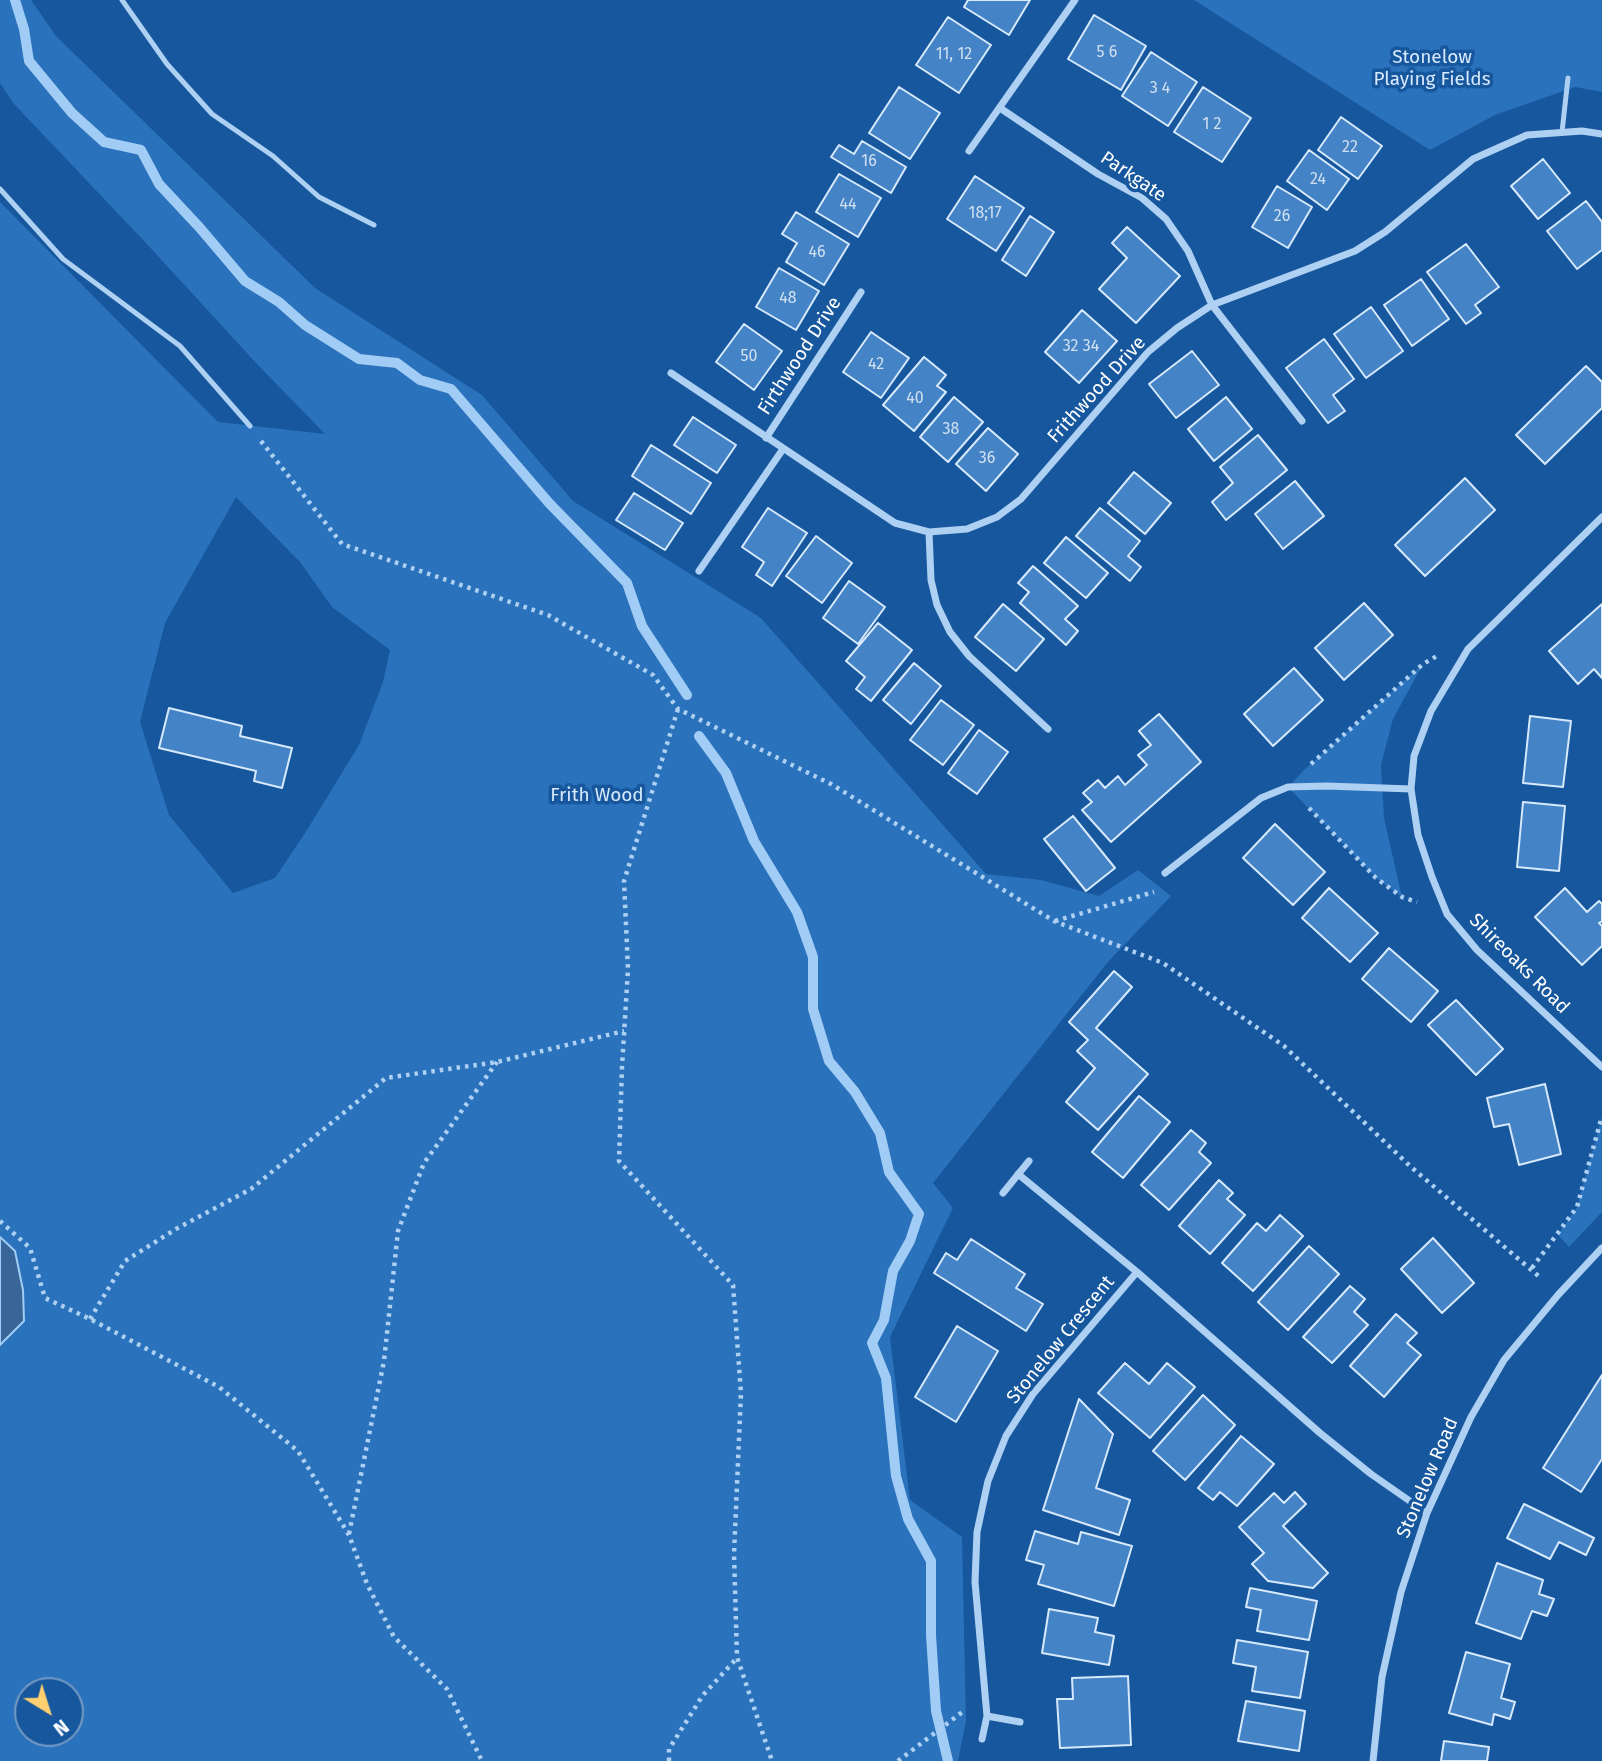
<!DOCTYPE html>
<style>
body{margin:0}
#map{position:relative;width:1602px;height:1761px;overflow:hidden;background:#17579d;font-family:"Fira Sans",sans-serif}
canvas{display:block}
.north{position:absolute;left:14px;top:1677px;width:70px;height:70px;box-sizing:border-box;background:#17579d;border:2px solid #749ac4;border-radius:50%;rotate:142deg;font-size:19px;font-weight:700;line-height:28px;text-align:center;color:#fff}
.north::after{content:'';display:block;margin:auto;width:24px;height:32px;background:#ffcf70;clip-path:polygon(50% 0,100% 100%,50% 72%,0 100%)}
</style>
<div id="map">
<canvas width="1602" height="1761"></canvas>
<div class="north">N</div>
</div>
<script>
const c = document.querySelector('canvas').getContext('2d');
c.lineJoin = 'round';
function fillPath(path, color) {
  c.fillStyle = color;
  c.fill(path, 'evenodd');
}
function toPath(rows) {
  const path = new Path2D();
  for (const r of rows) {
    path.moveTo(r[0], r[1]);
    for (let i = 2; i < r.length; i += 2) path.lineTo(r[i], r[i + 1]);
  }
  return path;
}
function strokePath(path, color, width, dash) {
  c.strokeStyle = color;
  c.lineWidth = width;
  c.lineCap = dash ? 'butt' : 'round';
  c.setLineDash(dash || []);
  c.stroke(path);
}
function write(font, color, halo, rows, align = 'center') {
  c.font = font + ' "Fira Sans",sans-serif';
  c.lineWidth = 7;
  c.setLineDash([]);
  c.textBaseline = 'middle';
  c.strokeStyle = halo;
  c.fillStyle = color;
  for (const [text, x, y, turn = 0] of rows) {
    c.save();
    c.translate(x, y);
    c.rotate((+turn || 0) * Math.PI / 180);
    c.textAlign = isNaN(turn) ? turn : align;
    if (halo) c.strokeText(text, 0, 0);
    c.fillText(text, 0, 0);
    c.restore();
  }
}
const green = toPath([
 [0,0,31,0,56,36,315,288,482,395,573,501,761,618,986,874,1041,880,1099,896,1138,870,1171,896,1107,963,933,1183,953,1208,890,1337,910,1500,962,1537,966,1721,958,1761,0,1761,0,202,218,422,325,434,257,364,145,242,14,104,0,83],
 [236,497,300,562,332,607,390,650,383,682,359,745,307,830,275,878,233,893,169,815,140,722,165,623],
 [28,1691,70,1691,70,1733,28,1733],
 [1194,0,1602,0,1602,92,1575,87,1495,115,1430,150],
 [1423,664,1393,719,1381,765,1384,818,1402,897,1376,878,1288,787,1304,770],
 [1602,1116,1602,1212,1569,1247,1558,1235,1577,1207]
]);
const water = toPath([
 [0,1237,15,1251,23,1290,24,1321,0,1345,0,1237]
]);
const stream = toPath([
 [15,0,24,29,29,61,72,113,104,142,141,150,159,184,200,228,245,281,279,302,305,325,359,359,397,363,420,380,451,389,549,503,627,583,642,626,687,695],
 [699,736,726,773,754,841,797,912,813,957,813,1009,829,1061,855,1092,880,1133,889,1172,919,1214,910,1241,893,1271,884,1320,872,1343,886,1378,896,1476,908,1519,931,1561,931,1635,936,1711,948,1761]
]);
const building = toPath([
 [968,0,1030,0,1009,35,964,7,968,0],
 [1094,15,1146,46,1121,90,1068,59,1094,15],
 [948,17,991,45,959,93,916,65,948,17],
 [1151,52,1197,82,1168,126,1122,96,1151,52],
 [899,87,940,113,910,159,869,133,899,87],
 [1203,87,1251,118,1222,162,1174,132,1203,87],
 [1341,117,1382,146,1358,179,1318,150,1341,117],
 [862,141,906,167,891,193,831,157,839,145,854,154,862,141],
 [1309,150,1349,179,1327,210,1287,181,1309,150],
 [1543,159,1570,193,1538,219,1511,186,1543,159],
 [839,174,881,198,858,237,816,212,839,174],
 [975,176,1024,208,996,251,947,219,975,176],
 [1277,186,1312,207,1288,248,1252,227,1277,186],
 [1586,201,1602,222,1602,250,1577,269,1547,231,1586,201],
 [796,212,849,244,824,285,786,262,797,243,782,234,796,212],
 [1030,216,1054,232,1026,276,1002,260,1030,216],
 [1127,227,1180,276,1136,323,1099,289,1127,258,1112,243,1127,227],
 [1466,244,1499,287,1475,305,1481,313,1466,324,1427,272,1466,244],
 [779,268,819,291,796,330,756,307,779,268],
 [1421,279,1449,319,1412,346,1384,305,1421,279],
 [1371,307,1403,351,1366,378,1334,334,1371,307],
 [1082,310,1117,341,1079,383,1045,352,1082,310],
 [744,324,782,351,754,390,716,362,744,324],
 [871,332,909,358,881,398,843,372,871,332],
 [1324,339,1354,379,1333,395,1345,411,1328,423,1286,368,1324,339],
 [1192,351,1219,385,1176,418,1149,384,1192,351],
 [924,357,946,375,937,386,946,392,914,431,883,405,924,357],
 [1586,366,1602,382,1602,408,1545,464,1516,435,1586,366],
 [954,397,983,422,948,462,920,437,954,397],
 [1226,397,1252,429,1214,461,1188,429,1226,397],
 [693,417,736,445,717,473,674,445,693,417],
 [988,428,1018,454,986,491,956,464,988,428],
 [1258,435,1287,470,1226,520,1212,502,1233,483,1220,467,1258,435],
 [651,445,711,483,691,514,632,476,651,445],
 [1134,472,1171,503,1145,534,1108,503,1134,472],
 [1465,478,1495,510,1425,576,1395,545,1465,478],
 [1295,481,1324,516,1283,549,1255,514,1295,481],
 [634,493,683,523,665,550,616,520,634,493],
 [768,508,807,533,772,586,756,575,764,562,742,547,768,508],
 [1100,508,1140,541,1128,556,1141,567,1130,581,1076,536,1100,508],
 [816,536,852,563,822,603,786,576,816,536],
 [1066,537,1108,573,1086,598,1044,563,1066,537],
 [1033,566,1078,606,1065,619,1078,631,1066,645,1020,603,1029,592,1018,583,1033,566],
 [849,581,885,607,858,644,823,618,849,581],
 [1364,603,1393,635,1344,680,1315,648,1364,603],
 [1003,604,1044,639,1016,671,975,637,1003,604],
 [1602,604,1602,678,1594,669,1578,684,1549,651,1602,604],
 [878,623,912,650,871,701,856,689,865,677,846,661,878,623],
 [914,663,941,686,911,724,883,700,914,663],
 [1294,668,1323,700,1273,746,1244,714,1294,668],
 [941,700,974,725,943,765,910,740,941,700],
 [169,708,242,726,240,736,292,748,282,788,254,781,256,771,159,748,169,708],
 [1159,714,1201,762,1111,842,1082,810,1092,802,1083,793,1098,780,1105,788,1118,776,1125,785,1147,765,1138,755,1151,745,1139,731,1159,714],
 [1530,716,1571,721,1563,787,1523,783,1530,716],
 [979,730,1008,752,977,794,948,773,979,730],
 [1523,802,1565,806,1559,871,1517,867,1523,802],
 [1073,816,1115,868,1086,891,1044,839,1073,816],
 [1275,824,1325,872,1293,905,1243,858,1275,824],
 [1329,888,1378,933,1350,962,1302,918,1329,888],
 [1565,888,1587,912,1599,901,1602,904,1602,921,1599,923,1602,926,1602,946,1582,965,1535,917,1565,888],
 [1389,948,1438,991,1411,1022,1362,979,1389,948],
 [1114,971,1132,987,1096,1028,1148,1074,1098,1130,1066,1102,1095,1068,1077,1051,1088,1040,1069,1022,1114,971],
 [1456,1000,1503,1049,1476,1075,1428,1025,1456,1000],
 [1545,1084,1561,1154,1519,1165,1509,1124,1494,1127,1487,1098,1545,1084],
 [1139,1096,1170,1122,1123,1178,1092,1152,1139,1096],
 [1191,1130,1206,1143,1199,1152,1211,1163,1169,1210,1141,1185,1191,1130],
 [1219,1180,1233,1193,1227,1199,1245,1215,1210,1254,1179,1226,1219,1180],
 [1280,1215,1303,1236,1253,1291,1222,1263,1257,1223,1266,1231,1280,1215],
 [1433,1238,1474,1283,1442,1313,1401,1269,1433,1238],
 [971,1239,1025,1274,1016,1288,1043,1304,1026,1331,934,1273,946,1253,957,1260,971,1239],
 [1309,1246,1339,1274,1288,1330,1258,1302,1309,1246],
 [1350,1286,1365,1299,1354,1312,1368,1325,1332,1363,1303,1337,1350,1286],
 [1396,1314,1417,1333,1407,1343,1421,1355,1384,1397,1350,1366,1396,1314],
 [957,1326,998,1351,956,1422,915,1397,957,1326],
 [1125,1363,1149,1384,1167,1363,1195,1387,1150,1438,1098,1393,1125,1363],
 [1602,1375,1602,1459,1581,1492,1543,1468,1602,1375],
 [1203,1395,1235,1425,1185,1480,1153,1451,1203,1395],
 [1079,1399,1113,1434,1096,1488,1130,1500,1119,1535,1043,1510,1079,1399],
 [1241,1436,1274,1464,1237,1506,1220,1492,1213,1500,1198,1488,1241,1436],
 [1295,1492,1306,1504,1283,1526,1328,1573,1313,1588,1268,1581,1252,1564,1264,1553,1239,1527,1274,1493,1284,1503,1295,1492],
 [1524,1504,1594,1538,1586,1555,1559,1542,1550,1559,1507,1538,1524,1504],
 [1035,1531,1078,1544,1081,1532,1132,1546,1114,1606,1038,1584,1044,1565,1026,1560,1035,1531],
 [1497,1563,1543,1580,1539,1594,1554,1599,1547,1616,1532,1611,1521,1639,1476,1623,1497,1563],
 [1250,1588,1317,1601,1309,1640,1257,1631,1261,1610,1246,1607,1250,1588],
 [1049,1609,1098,1618,1095,1632,1114,1636,1109,1665,1042,1653,1049,1609],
 [1237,1640,1308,1652,1300,1698,1252,1691,1256,1667,1233,1663,1237,1640],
 [1466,1652,1510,1664,1501,1698,1515,1702,1510,1719,1494,1714,1492,1725,1449,1713,1466,1652],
 [1128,1676,1131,1745,1060,1748,1057,1699,1073,1699,1072,1678,1128,1676],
 [1246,1701,1305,1711,1299,1751,1238,1741,1246,1701],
 [1444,1741,1489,1747,1487,1761,1441,1761,1444,1741]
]);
const path = toPath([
 [261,441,342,544,548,615,653,675,678,709,831,784,1054,921,1163,963,1284,1046,1411,1167,1542,1279],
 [678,709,624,881,628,969,622,1067,619,1161,733,1285,741,1393,734,1554,737,1657,772,1761],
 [1311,764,1423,664,1437,656],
 [1309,808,1376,878,1402,897,1417,902],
 [1055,921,1154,892],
 [0,1221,30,1248,45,1298,90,1319,219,1387,298,1451,349,1535,367,1584,394,1637,447,1689,482,1761],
 [1532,1268,1577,1207,1602,1116],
 [90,1319,125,1261,176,1229,251,1189,386,1078,497,1062,624,1031],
 [349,1534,384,1361,398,1231,424,1163,497,1062],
 [669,1761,669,1749,703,1695,737,1658],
 [898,1761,965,1710]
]);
const service = toPath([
 [122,0,167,64,212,114,273,156,319,197,374,225],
 [1562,132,1568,78],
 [0,189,63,259,180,346,250,426]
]);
const minor = toPath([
 [1000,108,1098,174,1142,198,1166,219,1188,251,1212,305,1302,421],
 [969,151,1075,0],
 [671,373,895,523,929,532,967,529,997,517,1021,499,1148,352,1177,328,1212,305,1355,251,1385,232,1473,159,1527,135,1582,131,1602,134],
 [766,438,861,292],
 [1602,517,1468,649,1431,711,1414,756,1411,789,1418,835,1432,877,1447,914,1477,950,1602,1067],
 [929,532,931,580,937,605,950,632,969,656,1048,729],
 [699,571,783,449],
 [1165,873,1261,798,1288,787,1327,786,1411,789],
 [1018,1174,1137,1272,1320,1433,1371,1474,1427,1513],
 [1003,1193,1029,1161],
 [987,1716,1020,1722],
 [982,1739,987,1716,975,1582,977,1532,988,1481,1006,1436,1033,1394,1137,1272],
 [1373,1761,1382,1677,1401,1592,1427,1513,1471,1417,1504,1360,1558,1295,1602,1248]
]);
const numberNames = [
 ["5 6",1107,53],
 ["11, 12",954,55],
 ["3 4",1160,89],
 ["1 2",1212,125],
 ["22",1350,148],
 ["16",869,162],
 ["24",1318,180],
 ["44",848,205],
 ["18;17",985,214],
 ["26",1282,217],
 ["46",817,253],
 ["48",788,299],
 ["32 34",1081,347],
 ["50",749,357],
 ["42",876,365],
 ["40",915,399],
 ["38",951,430],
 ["36",987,459]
];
const parkNames = [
 ["Stonelow",1432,58],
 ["Playing Fields",1432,80],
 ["Frith Wood",597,796]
];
const streetNames = [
 ["Parkgate",1133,177,34],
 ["Firthwood Drive",800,356,-57],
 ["Frithwood Drive",1097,390,-48],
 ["Shireoaks Road",1519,964,45],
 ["Stonelow Crescent",1061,1340,-51],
 ["Stonelow Road",1428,1478,-67]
];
fillPath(green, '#2a72bb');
fillPath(water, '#386698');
strokePath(water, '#a1ccf5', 2);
strokePath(stream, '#a1ccf5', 10);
fillPath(building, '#4483c5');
strokePath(building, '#d6e9fd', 2);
strokePath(path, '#aed0f3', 4.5, [3.5, 5]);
strokePath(service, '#aed0f3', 5);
strokePath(minor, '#aed0f3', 7);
write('16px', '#d0e0f0', null, numberNames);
write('19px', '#d6e9fd', '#17579d', parkNames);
write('19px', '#fff', '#17579d', streetNames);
</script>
